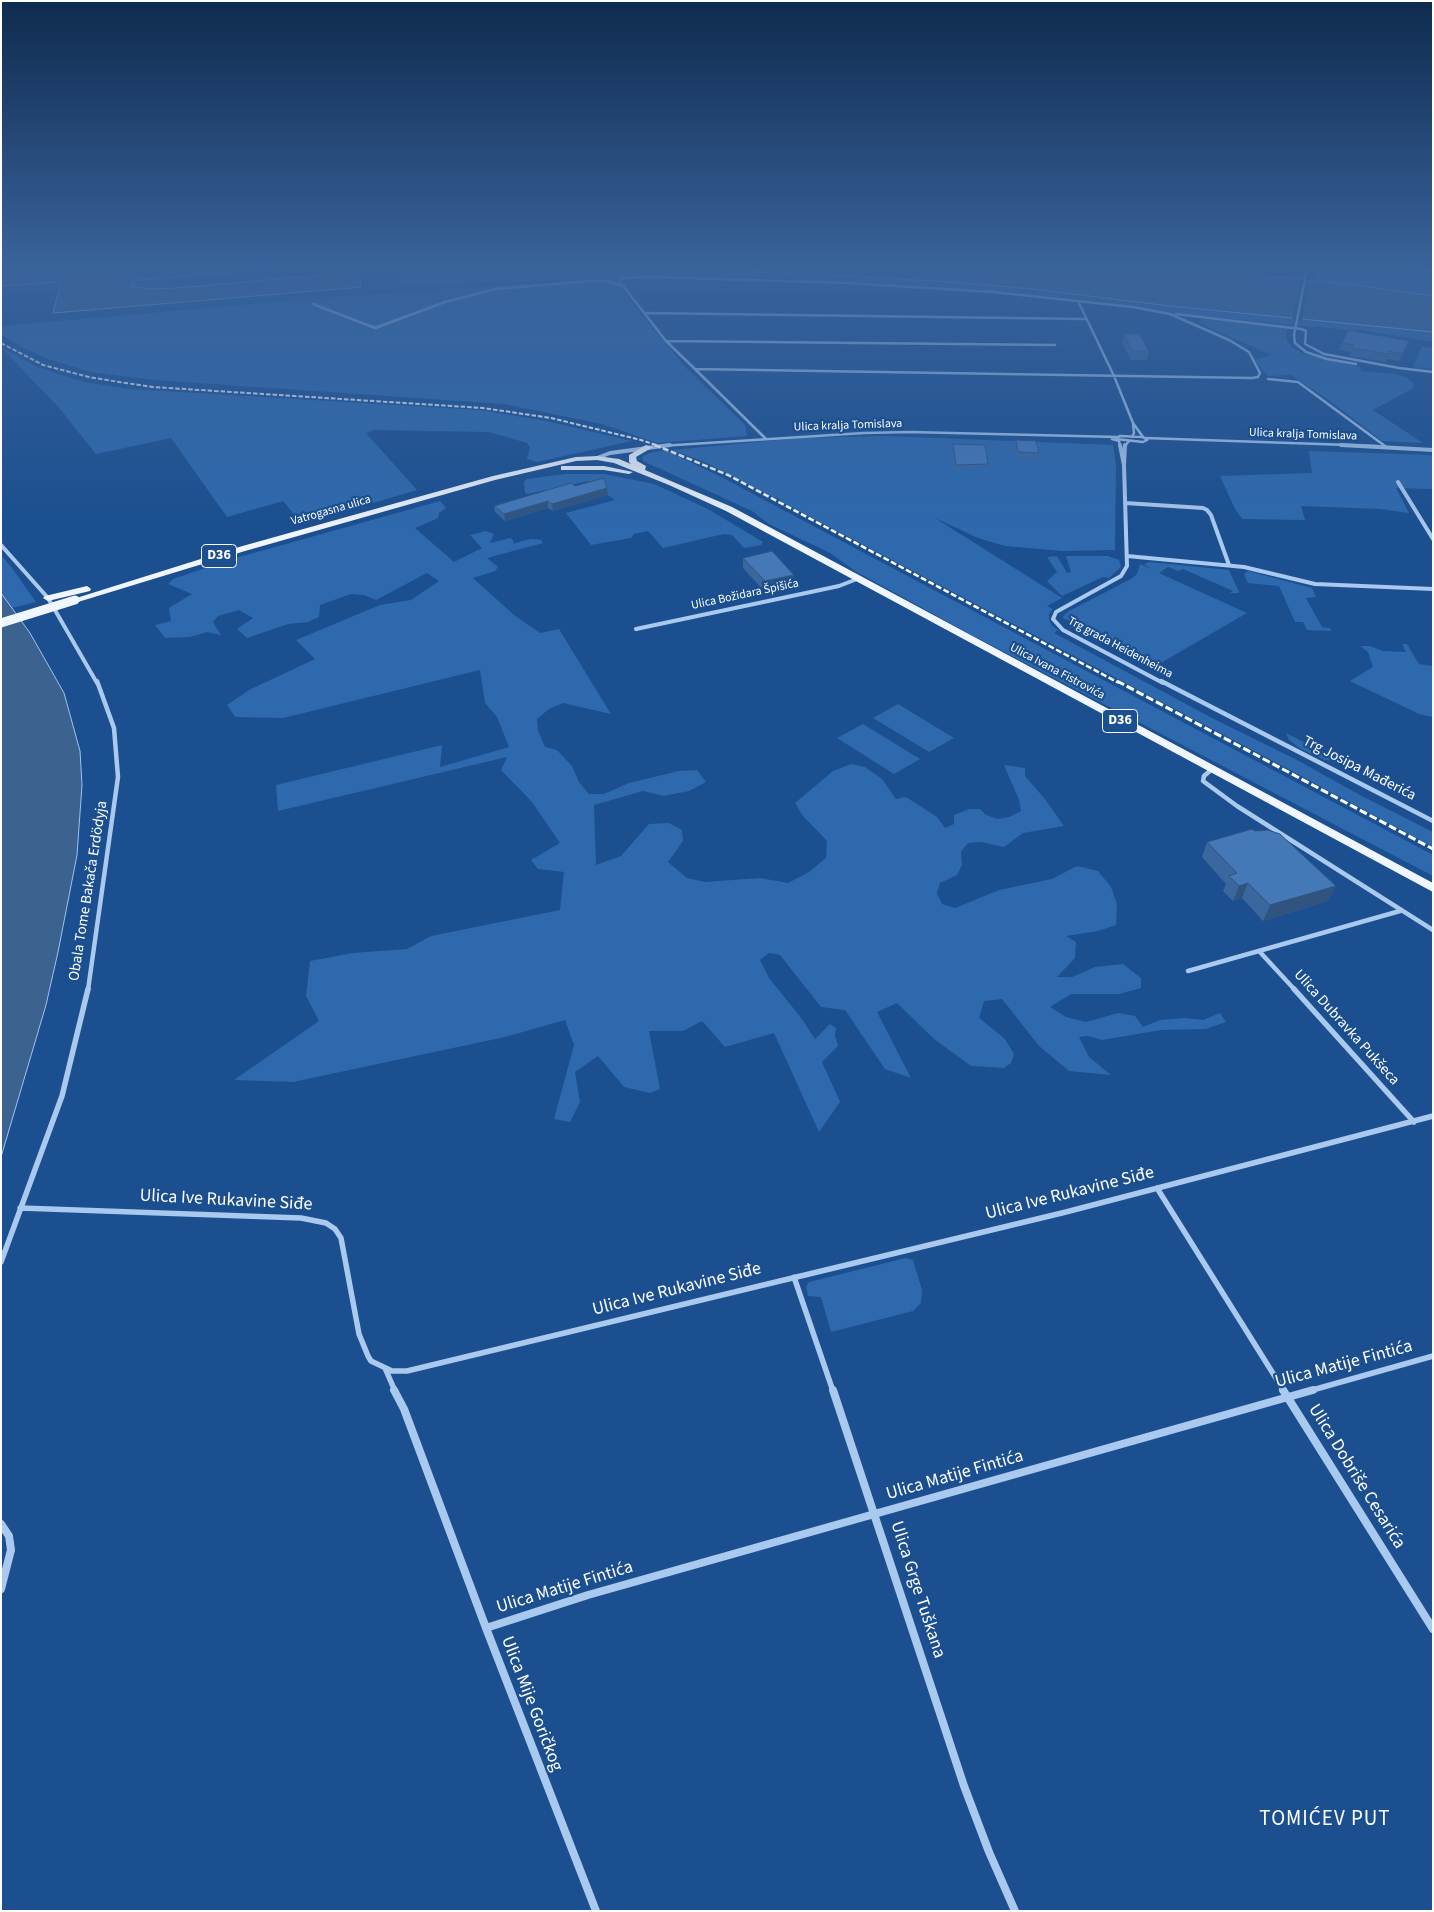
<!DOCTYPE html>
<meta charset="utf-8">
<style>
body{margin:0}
#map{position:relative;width:1434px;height:1912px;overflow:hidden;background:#1b4f8f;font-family:"Source Sans 3",sans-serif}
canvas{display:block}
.frame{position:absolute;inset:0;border:2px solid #fff;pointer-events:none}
</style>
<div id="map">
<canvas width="1434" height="1912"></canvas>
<div class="frame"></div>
</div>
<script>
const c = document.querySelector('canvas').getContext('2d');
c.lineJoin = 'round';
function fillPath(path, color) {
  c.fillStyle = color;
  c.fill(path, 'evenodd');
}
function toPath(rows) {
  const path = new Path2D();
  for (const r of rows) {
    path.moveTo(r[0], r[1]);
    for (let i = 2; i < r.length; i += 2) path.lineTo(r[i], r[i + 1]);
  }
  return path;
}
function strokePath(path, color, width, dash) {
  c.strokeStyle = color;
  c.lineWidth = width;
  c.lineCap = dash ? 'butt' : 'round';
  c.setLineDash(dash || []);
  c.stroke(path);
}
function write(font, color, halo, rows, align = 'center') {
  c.font = font + ' "Source Sans 3",sans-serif';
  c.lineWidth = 4.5;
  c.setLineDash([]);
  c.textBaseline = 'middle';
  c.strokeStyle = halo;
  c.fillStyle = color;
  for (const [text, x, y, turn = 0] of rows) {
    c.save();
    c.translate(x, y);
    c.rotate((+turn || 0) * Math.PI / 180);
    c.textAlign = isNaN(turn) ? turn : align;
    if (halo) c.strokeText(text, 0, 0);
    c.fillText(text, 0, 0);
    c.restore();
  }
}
const green = toPath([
 [415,264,861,264,1433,332,1433,342,1355,329,1353,331,1314,326,1313,327,1192,315,1077,299,914,285,759,278,618,277,397,287],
 [1329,264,1397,264,1429,272,1433,284,1427,289,1433,291,1433,295,1315,280,1315,267],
 [616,278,619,287,684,366,745,425,747,436,657,443,602,424,504,404,154,380,90,372,48,359,20,346,1,334,1,326,333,297],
 [1203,319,1288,328,1286,334,1287,342,1292,347,1304,354,1360,367,1361,371,1395,374,1406,377,1414,384,1412,389,1373,410,1423,443,1382,441,1330,401,1291,375,1268,376,1254,360,1271,355,1199,323],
 [1422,346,1433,348,1433,369,1413,367],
 [1,347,37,367,84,382,130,389,480,410,546,421,632,441,537,462,527,459,530,448,527,443,489,432,374,430,366,433,417,490,302,524,283,501,227,517,171,438,96,454,60,409],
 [886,436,1113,445,1116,465,1115,550,1062,551,1005,546,978,538,935,518,1062,598,1047,606,1053,609,1049,614,1049,619,1052,626,1058,630,1054,633,1212,718,1299,761,1360,795,1433,832,1433,847,1279,764,784,503,778,498,773,497,705,462,672,450,800,438],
 [665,450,723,478,1433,855,1433,876,968,633,855,571,830,553,769,524,752,511,643,461,642,457,650,453],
 [1309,451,1430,455,1433,457,1433,489,1396,488,1409,513,1380,509,1301,506,1305,520,1242,519,1235,509,1220,476,1312,473],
 [565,474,604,474,654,484,708,509,763,542,761,545,744,548,732,535,724,534,663,548,648,531,634,534,631,538,591,545,566,513,615,500,588,481,527,494,525,493,524,482,527,479],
 [440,501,446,508,439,513,438,518,415,528,454,562,482,548,470,535,486,531,494,534,490,543,510,538,514,541,513,544,525,540,533,539,541,540,543,543,487,558,498,567,495,571,473,578,514,615,540,633,559,629,611,714,563,703,549,709,537,719,538,731,545,747,557,750,572,766,579,782,589,794,604,794,629,783,679,771,697,770,706,782,689,791,664,796,643,791,594,805,596,865,621,856,649,824,669,823,682,830,683,841,668,862,687,878,705,882,760,878,788,883,809,872,826,858,827,841,803,816,795,803,833,771,851,764,865,767,882,779,896,799,906,797,937,817,945,828,954,824,954,815,969,809,980,809,986,815,998,819,1009,817,1021,811,1019,800,1004,765,1025,768,1025,776,1045,799,1064,826,1023,833,1004,847,981,842,968,843,961,852,962,865,957,875,940,883,937,893,942,904,955,908,999,890,1052,879,1077,866,1098,871,1111,887,1117,904,1116,925,1098,931,1066,936,1076,942,1075,958,1057,977,1072,977,1095,967,1123,964,1141,978,1141,988,1119,994,1071,994,1050,1007,1066,1017,1086,1022,1118,1013,1135,1016,1143,1027,1160,1020,1185,1018,1203,1020,1220,1013,1226,1022,1206,1029,1161,1030,1102,1040,1088,1036,1079,1037,1089,1057,1111,1075,1069,1071,1039,1046,1002,999,984,1001,979,1018,1005,1039,1014,1054,1011,1063,1004,1068,971,1066,934,1039,897,1003,877,1012,911,1078,885,1069,845,1010,821,1007,780,955,769,953,760,960,769,978,802,1019,815,1039,830,1024,836,1028,835,1035,838,1046,822,1062,840,1102,819,1132,774,1033,725,1047,702,1021,683,1031,649,1031,660,1089,650,1093,624,1087,598,1056,575,1072,580,1102,570,1122,554,1119,574,1045,565,1020,505,1037,293,1082,234,1080,319,1021,306,996,310,961,352,953,407,949,431,936,560,910,564,872,538,869,531,860,560,843,532,802,501,770,507,757,278,811,276,785,442,745,440,767,509,747,497,717,485,703,480,670,283,718,235,717,227,705,249,690,315,659,296,640,380,605,411,600,439,581,427,573,376,600,364,595,351,594,320,605,319,617,308,622,288,624,247,638,237,629,253,618,239,610,218,616,213,622,221,635,207,632,190,637,165,638,155,625,171,621,169,608,192,594,168,584,173,579,232,559],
 [1,555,12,568,36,602,12,608,1,593],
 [1057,556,1067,573,1071,572,1066,556,1108,556,1119,560,1121,567,1109,578,1103,577,1062,596,1047,581,1057,572,1047,557],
 [1149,562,1229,570,1239,592,1238,593,1230,593,1233,591,1183,569,1179,571,1168,567,1159,573,1247,613,1159,664,1063,618,1063,616,1069,611,1131,579,1137,574,1140,564,1151,569,1144,564],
 [1248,571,1312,588,1316,597,1306,598,1322,627,1330,628,1331,631,1307,630,1303,622,1295,622,1279,586,1248,583,1244,574],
 [1402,644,1407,644,1419,664,1433,666,1433,717,1419,714,1350,681,1373,667,1368,652,1360,646,1370,646,1383,651,1406,652],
 [898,704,954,738,929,752,873,718],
 [863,724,920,759,894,774,837,738],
 [1286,733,1340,761,1325,760,1301,749,1289,740],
 [906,1258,913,1260,922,1290,921,1303,913,1311,831,1332,821,1297,808,1296,806,1287,809,1282]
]);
const water = toPath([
 [14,264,1150,264,1354,285,1433,296,1433,332,1170,306,1033,289,937,281,746,271,647,269,330,265,138,280,131,286,150,289,176,288,358,272,361,287,53,313,61,282,1,286,1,266,14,264],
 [1,593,30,633,64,693,80,751,82,785,77,855,58,952,46,1005,1,1157,1,593]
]);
const pier = toPath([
 [1301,277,1310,278,1302,321,1292,320]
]);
const streetFar4 = toPath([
 [1401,264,1433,271],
 [650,277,848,283,993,292,1133,307,1170,314,1229,340,1249,352,1260,373,1258,377,1252,378,695,369,666,341,620,282,620,279,624,278,650,277],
 [1078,301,1114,376,1133,423,1143,437],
 [313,304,375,328,445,302,496,289,590,281,606,281,624,286],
 [645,313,1086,319],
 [1176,314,1301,329,1306,331,1305,344,1324,354,1399,368,1433,372],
 [1294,335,1295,343,1306,352,1327,359,1356,364],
 [666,341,1055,345],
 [695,369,766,439],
 [1268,379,1298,382,1385,446],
 [1120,436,1143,437,1147,440,1143,442,1116,439,1120,436],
 [1132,437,1134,433,1133,423],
 [1145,438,1377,446],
 [1112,439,1119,441,1120,446],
 [660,446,864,433,910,432,1118,437],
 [1125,446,1129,441]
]);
const streetFar3 = toPath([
 [1120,445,1124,465,1125,445],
 [1341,445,1433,450],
 [597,458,610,453,670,445],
 [1124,465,1127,566,1121,576,1056,612,1053,619,1063,630,1163,683],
 [1398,482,1433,539],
 [1125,503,1203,508,1207,510,1211,515,1229,565],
 [1,545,48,598,97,683],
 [1127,556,1244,567,1315,584,1433,589],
 [636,629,839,586,857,579]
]);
const streetFar2 = toPath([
 [1161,681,1433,821],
 [1211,770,1204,776,1203,781,1237,806,1433,930],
 [1259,951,1295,990],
 [1188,971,1400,911],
 [88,990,118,777,114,728,97,681]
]);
const streetFar1 = toPath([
 [1294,989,1414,1122],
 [1157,1188,1284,1391],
 [20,1208,301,1218,326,1223,335,1229,341,1238,359,1334,368,1356,371,1361,392,1371,407,1371,1066,1212,1433,1116],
 [1,1262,62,1096,88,989],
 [794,1277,833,1391],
 [385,1368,395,1391],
 [1309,1391,1433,1356]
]);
const street = toPath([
 [394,1390,404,1409,486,1628,596,1911],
 [833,1390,964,1786,989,1852,1015,1911],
 [1283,1390,1433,1629],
 [1,1524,9,1536,11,1550,1,1589],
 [486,1628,588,1595,1313,1390]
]);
const primary = toPath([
 [646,445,653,447,636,457,637,461,646,466,645,470,732,507,1433,883,1433,892,726,511,669,485,614,463,597,460,576,461,495,480,245,551,78,602,75,603,70,600,239,547,493,476,576,457,597,456,619,459,631,464,629,462,629,455,646,445],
 [561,466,604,466,633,472,629,474,604,470,561,470,561,466],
 [87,586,91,589,90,591,48,601,43,598,45,596,87,586]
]);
const railFar2 = toPath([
 [1,343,43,365,89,377,119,382,153,387,483,408,551,418,641,440,659,446]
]);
const railFar1 = toPath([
 [655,445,728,475,1119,683]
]);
const rail = toPath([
 [1117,681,1433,849]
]);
const streetBridge = toPath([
 [1294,335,1308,264]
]);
const primaryBridge = toPath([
 [1,623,75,600]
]);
const wall = toPath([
 [1124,334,1149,351,1147,360,1131,360,1122,343],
 [1409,341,1406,349,1399,361,1387,359,1385,362,1350,356,1351,352,1339,350,1342,343],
 [1016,440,1039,453,1038,459,1017,459,1015,447],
 [953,444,988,464,988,467,955,468,953,448],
 [575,486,608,495,553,511,548,508,505,521,495,512,494,506],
 [743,558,794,575,794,585,765,592,743,568],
 [1207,842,1328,901,1263,921,1242,898,1233,901,1223,891,1226,884,1202,857]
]);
const shadedWall = toPath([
 [1409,341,1406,349,1399,361,1402,354],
 [607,488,608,495,553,511,552,504],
 [548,501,548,508,505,521,504,514],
 [794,575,794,585,765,592,765,581],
 [1248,883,1242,898,1233,901,1239,886],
 [1336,886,1328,901,1263,921,1270,905]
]);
const building = toPath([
 [1348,330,1409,341,1402,354,1389,351,1388,354,1353,348,1354,345,1342,343,1348,330],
 [1124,334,1139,334,1149,351,1133,351,1124,334],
 [1016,440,1036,441,1039,453,1018,452,1016,440],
 [953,444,985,445,988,464,956,465,953,444],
 [604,478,607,488,552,504,548,501,504,514,494,506,571,483,575,486,604,478],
 [772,551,794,575,765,581,743,558,772,551],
 [1252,829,1255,831,1268,830,1280,834,1336,886,1270,905,1248,883,1239,886,1229,876,1237,873,1207,842,1252,829]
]);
const farStreetnames = [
 ["Ulica kralja Tomislava",848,426,-2],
 ["Ulica kralja Tomislava",1303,435,2],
 ["Vatrogasna ulica",331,511,-16],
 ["Ulica Božidara Špišića",745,595,-12],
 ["Trg grada Heidenheima",1120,648,28],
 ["Ulica Ivana Fistrovića",1057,672,28]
];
const shields = [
 [219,556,35],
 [1120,721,35]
];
const shieldNames = [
 ["D36",219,556],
 ["D36",1120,721]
];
const streetNames = [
 ["Trg Josipa Mađerića",1359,769,27],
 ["Obala Tome Bakača Erdödyja",89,891,-81],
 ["Ulica Dubravka Pukšeca",1346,1028,48]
];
const nearStreetnames = [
 ["Ulica Ive Rukavine Siđe",1070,1194,-14],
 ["Ulica Ive Rukavine Siđe",226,1201,3],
 ["Ulica Ive Rukavine Siđe",677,1290,-14],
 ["Ulica Matije Fintića",1344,1365,-15],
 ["Ulica Matije Fintića",955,1476,-16],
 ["Ulica Dobriše Cesarića",1356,1477,58],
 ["Ulica Matije Fintića",565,1588,-17],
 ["Ulica Grge Tuškana",917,1590,72],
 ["Ulica Mije Goričkog",531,1704,69]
];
const nearQuarternames = [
 ["TOMIĆEV PUT",1325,1820]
];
fillPath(green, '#2e69ad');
fillPath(water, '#3c6290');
strokePath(water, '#9cc4f0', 1);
fillPath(pier, '#1b4f8f');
strokePath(streetFar4, '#a9c9ee', 2.5);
strokePath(streetFar3, '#a9c9ee', 4);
strokePath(streetFar2, '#a9c9ee', 4.5);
strokePath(streetFar1, '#a9c9ee', 5.5);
strokePath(street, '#a9c9ee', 8);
fillPath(primary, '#f0f6ff');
strokePath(railFar2, '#fff', 2, [4.5, 2]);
strokePath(railFar1, '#fff', 2.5, [6, 2.5]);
strokePath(rail, '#fff', 3, [8, 3]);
strokePath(streetBridge, '#a9c9ee', 2.5);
strokePath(primaryBridge, '#f0f6ff', 9);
fillPath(wall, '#3a679d');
fillPath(shadedWall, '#305480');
fillPath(building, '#4478b7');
strokePath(building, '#305480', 1);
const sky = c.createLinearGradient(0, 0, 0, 532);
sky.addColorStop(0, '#0f2b4f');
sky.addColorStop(0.5, '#39639b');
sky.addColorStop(1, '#39639b00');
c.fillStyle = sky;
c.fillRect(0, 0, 1434, 532);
write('12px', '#fff', '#1b4f8f', farStreetnames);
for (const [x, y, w] of shields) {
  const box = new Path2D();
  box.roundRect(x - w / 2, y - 11.5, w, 23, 4);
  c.fillStyle = '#1b4f8f';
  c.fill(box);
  strokePath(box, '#fff', 1);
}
write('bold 14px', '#fff', null, shieldNames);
write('15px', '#fff', '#1b4f8f', streetNames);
write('18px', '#fff', '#1b4f8f', nearStreetnames);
c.letterSpacing = '1px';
write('21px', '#fff', '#1b4f8f', nearQuarternames);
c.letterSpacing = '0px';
</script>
